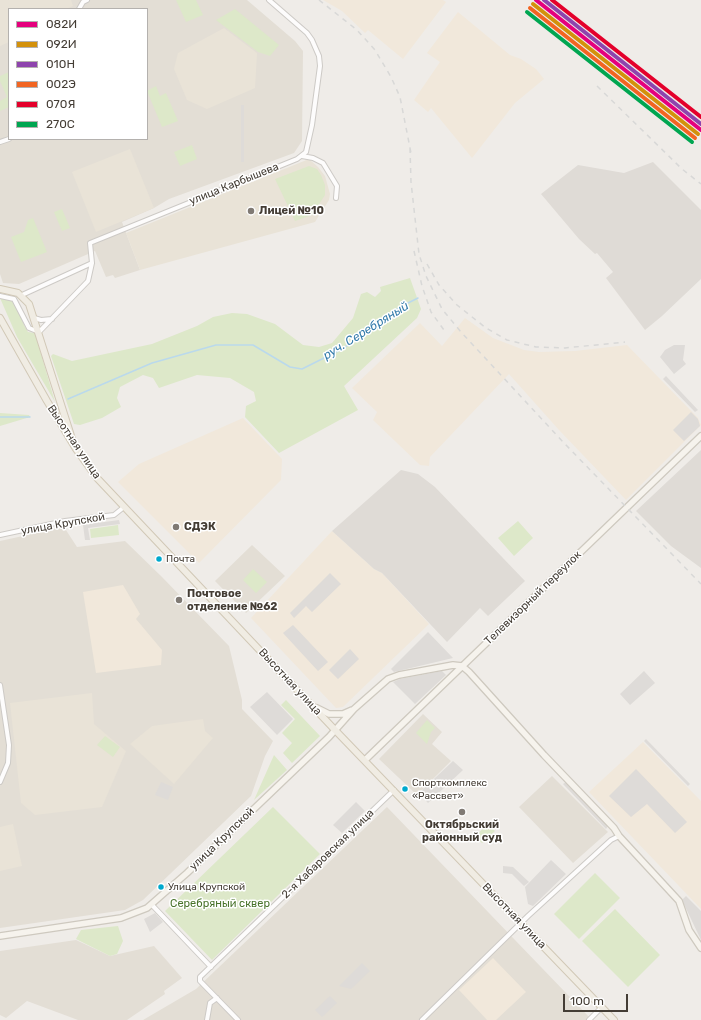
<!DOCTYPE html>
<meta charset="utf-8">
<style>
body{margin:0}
#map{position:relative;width:701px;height:1020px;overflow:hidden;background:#efece8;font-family:Rubik,sans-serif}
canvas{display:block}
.legend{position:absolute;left:8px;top:8px;width:140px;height:132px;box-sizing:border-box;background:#fff;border:1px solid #b4b1ae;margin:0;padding:5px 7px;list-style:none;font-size:12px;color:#443d35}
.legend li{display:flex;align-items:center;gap:8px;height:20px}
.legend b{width:20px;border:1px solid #b4b1ae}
.scale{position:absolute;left:563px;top:994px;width:65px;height:18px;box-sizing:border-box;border:2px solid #443d35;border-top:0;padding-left:5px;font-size:12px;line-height:14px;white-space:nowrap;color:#443d35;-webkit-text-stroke:3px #fff;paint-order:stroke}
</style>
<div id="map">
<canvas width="701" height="1020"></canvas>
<ul class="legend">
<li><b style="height:5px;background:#e5007d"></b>082И</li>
<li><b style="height:5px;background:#d3910b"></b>092И</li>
<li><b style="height:5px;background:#8e44ad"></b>010Н</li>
<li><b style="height:5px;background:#f26522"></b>002Э</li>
<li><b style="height:5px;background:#e4002b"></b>070Я</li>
<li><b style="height:5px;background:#00a651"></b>270С</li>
</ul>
<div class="scale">100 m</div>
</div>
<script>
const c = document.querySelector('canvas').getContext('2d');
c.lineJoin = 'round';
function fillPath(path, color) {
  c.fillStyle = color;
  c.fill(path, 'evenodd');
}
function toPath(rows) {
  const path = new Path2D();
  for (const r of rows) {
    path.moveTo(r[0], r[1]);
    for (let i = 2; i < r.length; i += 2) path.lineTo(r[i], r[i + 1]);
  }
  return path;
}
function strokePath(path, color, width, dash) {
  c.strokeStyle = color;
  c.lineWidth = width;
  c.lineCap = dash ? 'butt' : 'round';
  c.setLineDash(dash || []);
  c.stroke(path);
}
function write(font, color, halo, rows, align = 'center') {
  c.font = font + ' Rubik,sans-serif';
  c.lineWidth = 3;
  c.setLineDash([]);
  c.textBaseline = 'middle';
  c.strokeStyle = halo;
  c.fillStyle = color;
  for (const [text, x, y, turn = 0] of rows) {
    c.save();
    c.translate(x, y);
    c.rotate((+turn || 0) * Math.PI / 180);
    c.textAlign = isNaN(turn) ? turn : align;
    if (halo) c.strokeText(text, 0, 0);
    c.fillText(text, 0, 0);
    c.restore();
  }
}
const residential = toPath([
 [0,0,247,0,295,41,303,51,302,141,294,153,169,199,154,208,122,222,140,270,115,278,113,275,106,277,95,251,19,284,3,283,0,274],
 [9,9,147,9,147,139,9,139],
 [64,527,77,547,125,541,162,577,229,646,242,700,242,709,273,741,265,756,251,796,143,900,125,910,0,928,0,541],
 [252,545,285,576,246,613,215,581],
 [423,714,442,732,432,744,451,761,417,795,379,759],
 [552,776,608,832,573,863,519,807],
 [387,807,592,1020,143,1020,196,989],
 [76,940,110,956,154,946,182,978,164,991,165,994,127,1020,78,1020,27,1001,6,1018,0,1015,0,951]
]);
const commercial = toPath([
 [323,0,443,0,446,2,403,59,368,30,365,33,342,11],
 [458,12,510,55,521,59,536,69,544,79,515,103,472,158,431,108,428,112,414,100,440,62,427,53],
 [465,318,493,338,524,350,539,352,575,351,627,345,698,418,701,425,626,500,559,430,509,374,430,457,429,466,420,465,373,420,377,412,352,388,420,323,442,346],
 [243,418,282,459,281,480,199,563,118,482,139,464],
 [332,531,374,569,382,573,429,624,343,707,336,708,251,618],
 [123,585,140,614,136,619,162,650,161,665,96,673,83,592],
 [643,742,701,801,701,909,589,792],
 [493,958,526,992,496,1020,487,1020,459,990]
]);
const industrial = toPath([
 [653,162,701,210,701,279,662,316,645,330,606,278,613,272,597,253,595,254,579,239,541,194,578,165,624,173],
 [701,450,701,568,671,546,636,511],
 [401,470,418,474,435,487,525,581,488,616,480,608,447,642,382,573,374,569,332,531]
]);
const education = toPath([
 [0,0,71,0,73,6,66,9,9,9,9,42,0,46],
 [224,28,257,53,255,88,207,109,187,100,174,69,178,53],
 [130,149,154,208,96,232,72,172],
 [309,159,318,167,325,176,330,194,329,200,315,222,140,270,126,233],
 [92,693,94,724,126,751,102,807,35,815,21,803,10,703],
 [203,719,205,731,213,738,174,784,130,744,152,726],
 [13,824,22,866,0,871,0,827]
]);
const green = toPath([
 [176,0,196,0,203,15,186,22],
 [235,9,279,45,270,56,258,52,216,20],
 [9,72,9,107,0,111,0,101,7,97,0,81,0,76],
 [156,86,160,96,166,93,178,121,162,127,147,91],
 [192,145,197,159,180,166,174,152],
 [309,166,317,169,321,175,325,185,325,195,312,215,295,221,275,179],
 [62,209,70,228,62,231,54,212],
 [33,218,47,252,21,262,11,237,24,232,28,220],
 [410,278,421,309,417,318,344,386,358,410,279,453,245,417,246,406,256,401,254,392,230,378,197,375,159,388,153,378,143,375,120,387,117,398,121,407,102,418,80,425,74,424,51,356,53,354,72,361,152,344,197,326,213,317,232,313,247,314,275,324,303,345,319,347,332,343,353,318,361,294,367,292,375,297,381,291,380,287],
 [0,298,8,299,15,302,24,325,28,332,35,333,55,402,17,337],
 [0,413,29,415,30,417,0,426],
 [518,521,533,538,514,556,498,538],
 [118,525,119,535,91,538,90,529],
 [253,569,267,582,256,593,243,580],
 [286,700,320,736,292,763,283,753,292,743,282,733,295,719,281,705],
 [427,720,435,728,431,732,427,744,416,733],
 [105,736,120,747,113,757,97,745],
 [274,755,287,770,254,800],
 [273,807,320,854,212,960,165,911],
 [488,824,495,831,482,843,475,836],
 [595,873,620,898,579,939,554,914],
 [615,909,660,955,628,987,582,941],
 [118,926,123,941,117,954,110,956,76,939,81,930]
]);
const parking = toPath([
 [241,105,244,105,244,162,241,162],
 [674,345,685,345,683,360,686,364,674,374,660,357,665,350],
 [666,376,698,410,695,412,663,379],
 [691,412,698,419,700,426,684,441,673,430],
 [119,520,120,524,88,528,90,540,85,540,83,525],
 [330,573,341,584,312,612,306,606,294,618,290,613],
 [293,625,328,662,318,671,283,633],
 [428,632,453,658,394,672,391,669],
 [350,649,359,659,338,679,329,670],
 [442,671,446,675,415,704,393,682,400,679],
 [644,671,655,683,630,705,620,694],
 [267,692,293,719,277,735,250,707],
 [646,739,690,784,688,786,644,741],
 [453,761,463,770,428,803,419,793],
 [636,769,687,822,675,833,647,804,631,817,609,796],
 [161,782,173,787,168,800,155,795],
 [566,782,608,826,606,829,563,784],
 [356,802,365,811,342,833,333,825],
 [551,860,566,874,533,906,528,904,525,887],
 [503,866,513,867,529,882,524,886,512,874,503,873],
 [686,896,701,911,701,940,682,900],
 [155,913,163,922,150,932,144,919],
 [362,963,370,971,351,989,339,986],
 [330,996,337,1003,322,1017,315,1010]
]);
const stream = toPath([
 [68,399,152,363,216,345,253,345,290,367,302,369,344,348,372,325,402,306,418,298],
 [0,417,30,417]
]);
const street = toPath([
 [79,9,83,2,87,0],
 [0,142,9,139],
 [302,156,313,158,323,163,337,186,336,198],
 [22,295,92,263],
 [0,296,14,299,29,328,39,332,88,281,92,263,90,243,297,159,306,152,312,125,320,66,319,56,312,40,307,33,269,0],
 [34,318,41,320,52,319],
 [0,535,65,521,114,515,124,507],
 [0,685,9,745,8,763,0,782],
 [152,905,211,967],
 [207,1020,210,1003,217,998],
 [238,1020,200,981,200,977,394,790],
 [422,1020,528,916,611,840,619,836],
 [589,1020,602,1007]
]);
const secondary = toPath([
 [317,708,329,714,343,714,352,710],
 [365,760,701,436],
 [0,936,121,918,147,908,187,873,329,737,354,709,388,679,399,675,453,665,462,666,469,672,544,755,614,828,619,836,679,901,689,930,701,948]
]);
const primary = toPath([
 [0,289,18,293,29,304,72,439],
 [0,318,47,401,76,449,97,478,335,730,614,1020]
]);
const rail = toPath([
 [319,0,357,30,375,50,391,77,400,97,411,153],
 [597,86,682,169,701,184],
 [410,148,411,182,419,254,426,276,442,309,461,332,564,443,701,584],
 [414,251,422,286,431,312,444,330],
 [427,264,439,285,457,305,486,328,507,340,536,347,565,348,625,342]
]);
const rail1 = toPath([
 [536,0,701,130]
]);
const rail2 = toPath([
 [533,4,698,134]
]);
const rail3 = toPath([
 [544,0,701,124]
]);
const rail4 = toPath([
 [530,8,695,138]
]);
const rail5 = toPath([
 [552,0,701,117]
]);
const rail6 = toPath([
 [527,12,692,142]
]);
const markers = [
 [251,211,4,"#807a74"],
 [176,527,4,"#807a74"],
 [159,559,3.5,"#00a9ce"],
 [179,600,4,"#807a74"],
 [405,789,3.5,"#00a9ce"],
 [462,812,4,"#807a74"],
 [161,887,3.5,"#00a9ce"]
];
const busNames = [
 ["Почта",166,559],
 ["Спорткомплекс",412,783],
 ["«Рассвет»",412,796],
 ["Улица Крупской",168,887]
];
const streetNames = [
 ["улица Карбышева",234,184,-22],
 ["Высотная улица",74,442,56],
 ["улица Крупской",63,524,-10],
 ["Телевизорный переулок",533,598,-44],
 ["Высотная улица",290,682,47],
 ["улица Крупской",222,839,-44],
 ["2-я Хабаровская улица",328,854,-44],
 ["Высотная улица",514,916,46]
];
const poiNames = [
 ["Лицей №10",259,211],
 ["СДЭК",184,527],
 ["Почтовое",187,594],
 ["отделение №62",187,607],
 ["Октябрьский",462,825,"center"],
 ["районный суд",462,838,"center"]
];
const parkNames = [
 ["Серебряный сквер",220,904]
];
const waterNames = [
 ["руч. Серебряный",366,331,-32]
];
fillPath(residential, '#e3ded5');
fillPath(commercial, '#f1e8db');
fillPath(industrial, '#dfdbd6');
fillPath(education, '#e9e3d7');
fillPath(green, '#dde8c9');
fillPath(parking, '#dedbd8');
strokePath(stream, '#bad9ec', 1.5);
strokePath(street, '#cdcac6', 6);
strokePath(secondary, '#cec9bf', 8);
strokePath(primary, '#d1c8b6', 8);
strokePath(street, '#fdfcfc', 4);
strokePath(secondary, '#f6f3ed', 5.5);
strokePath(primary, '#f0ece3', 6);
strokePath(rail, '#d8d8d7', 1.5, [5, 5]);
strokePath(rail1, '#e5007d', 4);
strokePath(rail2, '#d3910b', 4);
strokePath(rail3, '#8e44ad', 4);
strokePath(rail4, '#f26522', 4);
strokePath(rail5, '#e4002b', 4);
strokePath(rail6, '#00a651', 4);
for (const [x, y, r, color] of markers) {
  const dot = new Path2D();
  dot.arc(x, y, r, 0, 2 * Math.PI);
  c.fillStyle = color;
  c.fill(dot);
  strokePath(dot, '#fff', 1.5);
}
write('10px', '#443d35', '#fff', busNames, 'left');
write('11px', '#443d35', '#fff', streetNames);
write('bold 11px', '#443d35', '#fff', poiNames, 'left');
write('11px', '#48732b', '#fff', parkNames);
write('italic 12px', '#337bab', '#fff', waterNames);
</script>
